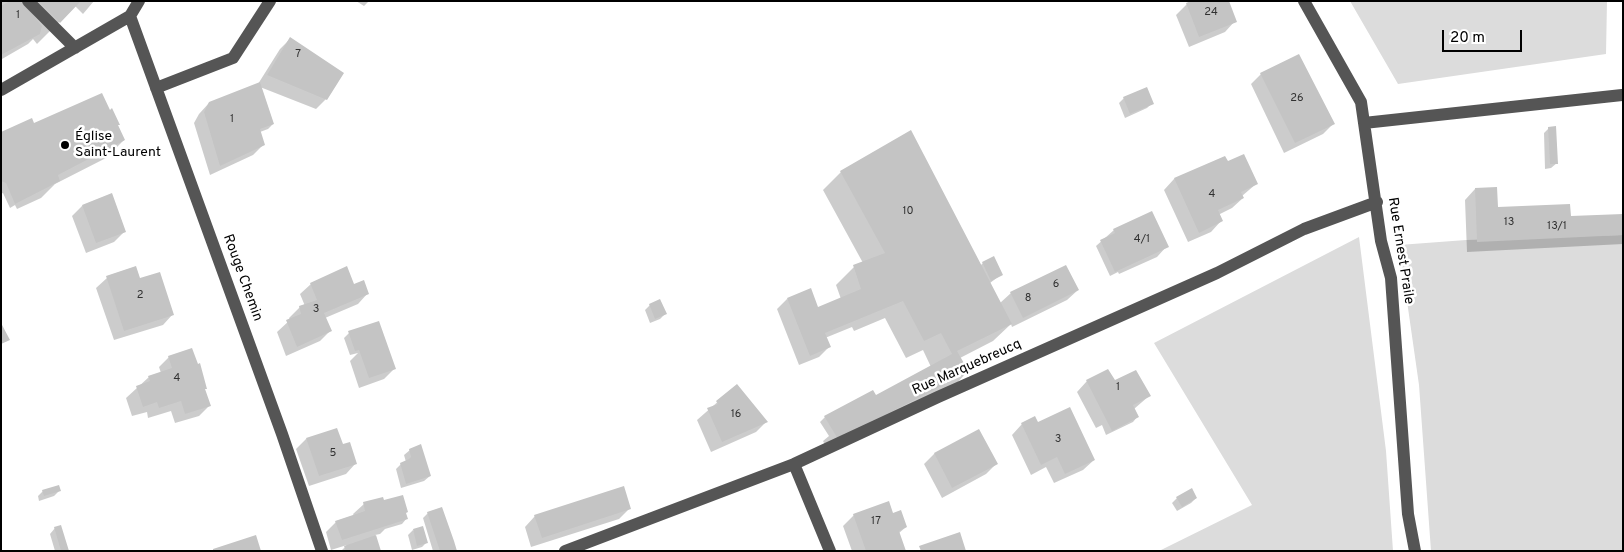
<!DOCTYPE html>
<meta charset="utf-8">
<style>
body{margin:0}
#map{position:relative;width:1624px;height:552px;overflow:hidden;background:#fff;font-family:Overpass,sans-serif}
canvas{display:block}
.frame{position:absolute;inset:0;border:2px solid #000;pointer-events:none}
.scale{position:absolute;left:1442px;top:30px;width:80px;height:22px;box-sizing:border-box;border:2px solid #000;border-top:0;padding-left:6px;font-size:15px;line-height:18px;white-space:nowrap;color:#000;-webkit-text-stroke:4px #fff;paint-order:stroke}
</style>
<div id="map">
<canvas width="1624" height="552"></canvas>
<div class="frame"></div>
<div class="scale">20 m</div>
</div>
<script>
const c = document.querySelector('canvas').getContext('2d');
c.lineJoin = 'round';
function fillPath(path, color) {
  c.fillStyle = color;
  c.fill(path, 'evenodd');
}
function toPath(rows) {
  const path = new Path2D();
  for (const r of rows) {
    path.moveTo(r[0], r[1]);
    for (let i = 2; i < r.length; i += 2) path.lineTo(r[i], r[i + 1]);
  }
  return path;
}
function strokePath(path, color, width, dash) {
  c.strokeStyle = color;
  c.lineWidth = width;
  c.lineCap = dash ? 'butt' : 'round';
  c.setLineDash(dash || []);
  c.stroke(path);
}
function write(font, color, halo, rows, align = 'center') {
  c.font = font + ' Overpass,sans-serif';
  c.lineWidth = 5;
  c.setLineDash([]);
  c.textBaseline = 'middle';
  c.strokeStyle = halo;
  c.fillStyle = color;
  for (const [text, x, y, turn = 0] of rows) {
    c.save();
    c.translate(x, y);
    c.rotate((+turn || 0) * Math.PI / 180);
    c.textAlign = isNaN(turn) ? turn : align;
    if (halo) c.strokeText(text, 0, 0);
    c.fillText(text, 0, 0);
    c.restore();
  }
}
const green = toPath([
 [1350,1,1607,1,1606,54,1398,84],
 [1623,235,1623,551,1431,551,1419,385,1399,245,1466,240],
 [1359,237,1386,451,1393,551,1159,551,1252,505,1154,343]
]);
const shadow = toPath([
 [1,1,94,1,83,14,75,6,37,44,33,39,28,44,2,59],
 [356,1,369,1,364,6],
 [1187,4,1235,21,1225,32,1189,47,1176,15],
 [290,39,326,99,316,109,260,87,273,124,268,129,260,132,263,145,253,155,210,175,194,123,199,114,209,103,258,84,280,49],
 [1261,74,1333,124,1323,134,1284,153,1251,84],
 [1124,98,1152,103,1147,108,1125,118,1119,103],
 [33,125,117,126,124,140,106,158,55,184,41,198,17,209,15,205,10,208,3,193,1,194,1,134],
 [1549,128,1557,163,1551,168,1545,169,1544,133],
 [1224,157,1227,163,1256,184,1242,196,1243,198,1232,208,1218,215,1221,221,1211,232,1188,242,1164,190,1174,179],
 [841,172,981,265,983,263,1002,274,990,283,1000,303,1011,293,1078,290,1067,300,1012,327,1011,324,993,341,960,358,967,372,957,383,827,449,823,441,829,436,820,422,825,417,871,399,931,367,923,350,906,358,885,318,854,331,852,327,825,338,829,347,819,357,799,365,777,309,787,299,818,308,841,299,836,285,854,267,863,263,823,190],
 [1475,189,1496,208,1570,218,1623,215,1623,244,1467,252,1465,200],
 [112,195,125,231,114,242,86,253,72,216,82,206],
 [1114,230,1167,246,1157,257,1119,274,1118,272,1110,276,1096,246],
 [107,278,139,279,173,314,163,325,114,340,96,288],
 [311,284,354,285,368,293,358,304,325,318,330,331,320,341,286,356,277,332,290,320,289,318,300,307,305,306,300,294],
 [650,305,665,314,660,319,650,323,645,310],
 [349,333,394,369,384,379,359,388,350,361,358,353,350,355,344,338],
 [169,357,206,388,204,390,209,406,199,416,175,423,171,411,148,418,147,412,132,416,126,398,149,377,161,373,159,367],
 [1087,381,1114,382,1149,396,1134,409,1138,416,1133,422,1106,435,1102,425,1096,428,1077,392],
 [737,385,766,422,756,432,711,452,697,420],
 [1038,423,1094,460,1083,470,1054,483,1046,467,1031,475,1012,435,1022,424],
 [978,431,996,464,986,474,942,498,924,464,934,454],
 [306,439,342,446,356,463,346,474,309,486,296,449],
 [410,450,430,476,424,481,401,488,396,469,401,464,406,462,404,455],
 [43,491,59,491,54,496,39,501,38,496],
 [1177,498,1196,498,1191,503,1177,511,1172,503],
 [384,501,405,513,407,518,402,524,385,529,380,534,375,535,380,551,341,551,347,545,331,550,326,532,336,522,354,516,353,514,364,504],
 [630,508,619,519,531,547,525,527,535,516],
 [428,513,456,551,433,551,423,518],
 [892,514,906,527,899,533,905,551,852,551,843,526,854,515],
 [55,528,67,551,55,551,50,534],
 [413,530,427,542,422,547,412,550,408,535]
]);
const building = toPath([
 [10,1,22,1,42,26,40,34,1,55,1,6],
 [38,1,81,1,60,23],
 [1191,1,1229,1,1237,22,1199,37,1186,3],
 [290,37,344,73,327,100,267,75],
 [1299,54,1335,124,1295,143,1260,73],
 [260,82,274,124,260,129,265,145,220,166,204,112,209,102],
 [1147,87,1154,104,1130,114,1123,97],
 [102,93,110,110,112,108,120,125,118,125,125,140,58,175,60,181,15,204,6,183,1,181,1,132,32,118,34,123],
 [1556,126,1558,164,1550,164,1548,127],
 [911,130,1012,324,957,351,969,372,838,439,824,416,873,390,876,395,952,354,941,333,924,341,903,301,825,333,831,347,810,356,787,298,811,288,818,307,861,289,853,265,885,253,840,171],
 [1244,154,1258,184,1241,192,1244,198,1218,210,1223,221,1199,233,1174,178,1225,156,1228,161],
 [1497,187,1498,207,1570,204,1571,216,1623,214,1623,235,1477,242,1475,188],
 [112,193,126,232,96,243,82,205],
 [1152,211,1169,247,1115,272,1100,240,1115,233,1113,229],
 [994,256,1003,275,991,281,982,262],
 [1066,265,1079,290,1023,318,1010,292],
 [136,266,140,278,160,272,174,315,124,331,106,276],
 [347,266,354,284,364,280,369,294,324,313,332,331,297,347,286,320,301,314,299,306,317,300,310,283],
 [660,299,667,314,655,319,649,304],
 [379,321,396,369,369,378,359,350,355,351,348,331],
 [1,323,10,340,1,344],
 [192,348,198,364,200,363,207,389,205,389,211,406,185,414,181,401,159,408,157,402,143,407,136,386,150,381,148,376,172,368,168,356],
 [1108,369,1115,380,1136,370,1151,396,1133,405,1139,417,1112,431,1086,380],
 [737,384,768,422,722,442,707,408,718,404,716,401],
 [1070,407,1095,460,1065,474,1057,457,1041,465,1021,423,1035,416,1038,422],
 [337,428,343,444,350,442,357,464,319,476,306,438],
 [979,429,998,464,952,488,934,453],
 [421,444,431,476,406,484,400,463,409,459,411,457,409,449],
 [59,485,61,491,44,496,42,490],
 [624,486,631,509,542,538,534,515],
 [1192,488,1197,498,1182,507,1176,497],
 [403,495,408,512,406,513,408,519,342,540,335,521,365,511,363,502,383,497,384,500],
 [889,501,893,513,901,510,907,527,899,531,906,551,866,551,853,514],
 [442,507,454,541,457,551,440,551,427,512],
 [61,525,69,551,61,551,54,527],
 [423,526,428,543,417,546,413,529],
 [960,532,966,551,921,551,919,546],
 [256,535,261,551,213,551,213,549],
 [376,535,381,551,346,551,344,546]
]);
const minor = toPath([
 [28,1,75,48],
 [1304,1,1361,102,1381,241,1391,278,1408,514,1415,551],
 [130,16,282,434,322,551],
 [130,16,139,1],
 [156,88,233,58,270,1],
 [1,90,130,16],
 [1364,123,1622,95],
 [794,464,830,551],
 [565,551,794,464,938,397,1217,273,1304,229,1377,202]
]);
const markers = [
 [65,145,5,"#000"]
];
const numberNames = [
 ["24",1211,13],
 ["1",18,16],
 ["7",298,55],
 ["26",1297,99],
 ["1",232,120],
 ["4",1212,195],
 ["10",908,212],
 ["13",1509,223],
 ["13/1",1557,227],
 ["4/1",1142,240],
 ["6",1056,285],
 ["2",140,296],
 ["8",1028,299],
 ["3",316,310],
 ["4",177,379],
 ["1",1118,388],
 ["16",736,415],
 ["3",1058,440],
 ["5",333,454],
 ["17",876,522]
];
const poiNames = [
 ["Église",75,137],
 ["Saint-Laurent",75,153]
];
const streetNames = [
 ["Rue Ernest Praile",1400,251,81],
 ["Rouge Chemin",242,278,70],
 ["Rue Marquebreucq",967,368,-24]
];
fillPath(green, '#dcdcdc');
fillPath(shadow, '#0003');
fillPath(building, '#c4c4c4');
strokePath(minor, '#555', 12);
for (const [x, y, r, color] of markers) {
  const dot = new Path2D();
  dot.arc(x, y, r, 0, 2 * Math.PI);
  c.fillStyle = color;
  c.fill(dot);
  strokePath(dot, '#fff', 2);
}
write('11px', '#313131', null, numberNames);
write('14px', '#000', '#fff', poiNames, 'left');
write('14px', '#000', '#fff', streetNames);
</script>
